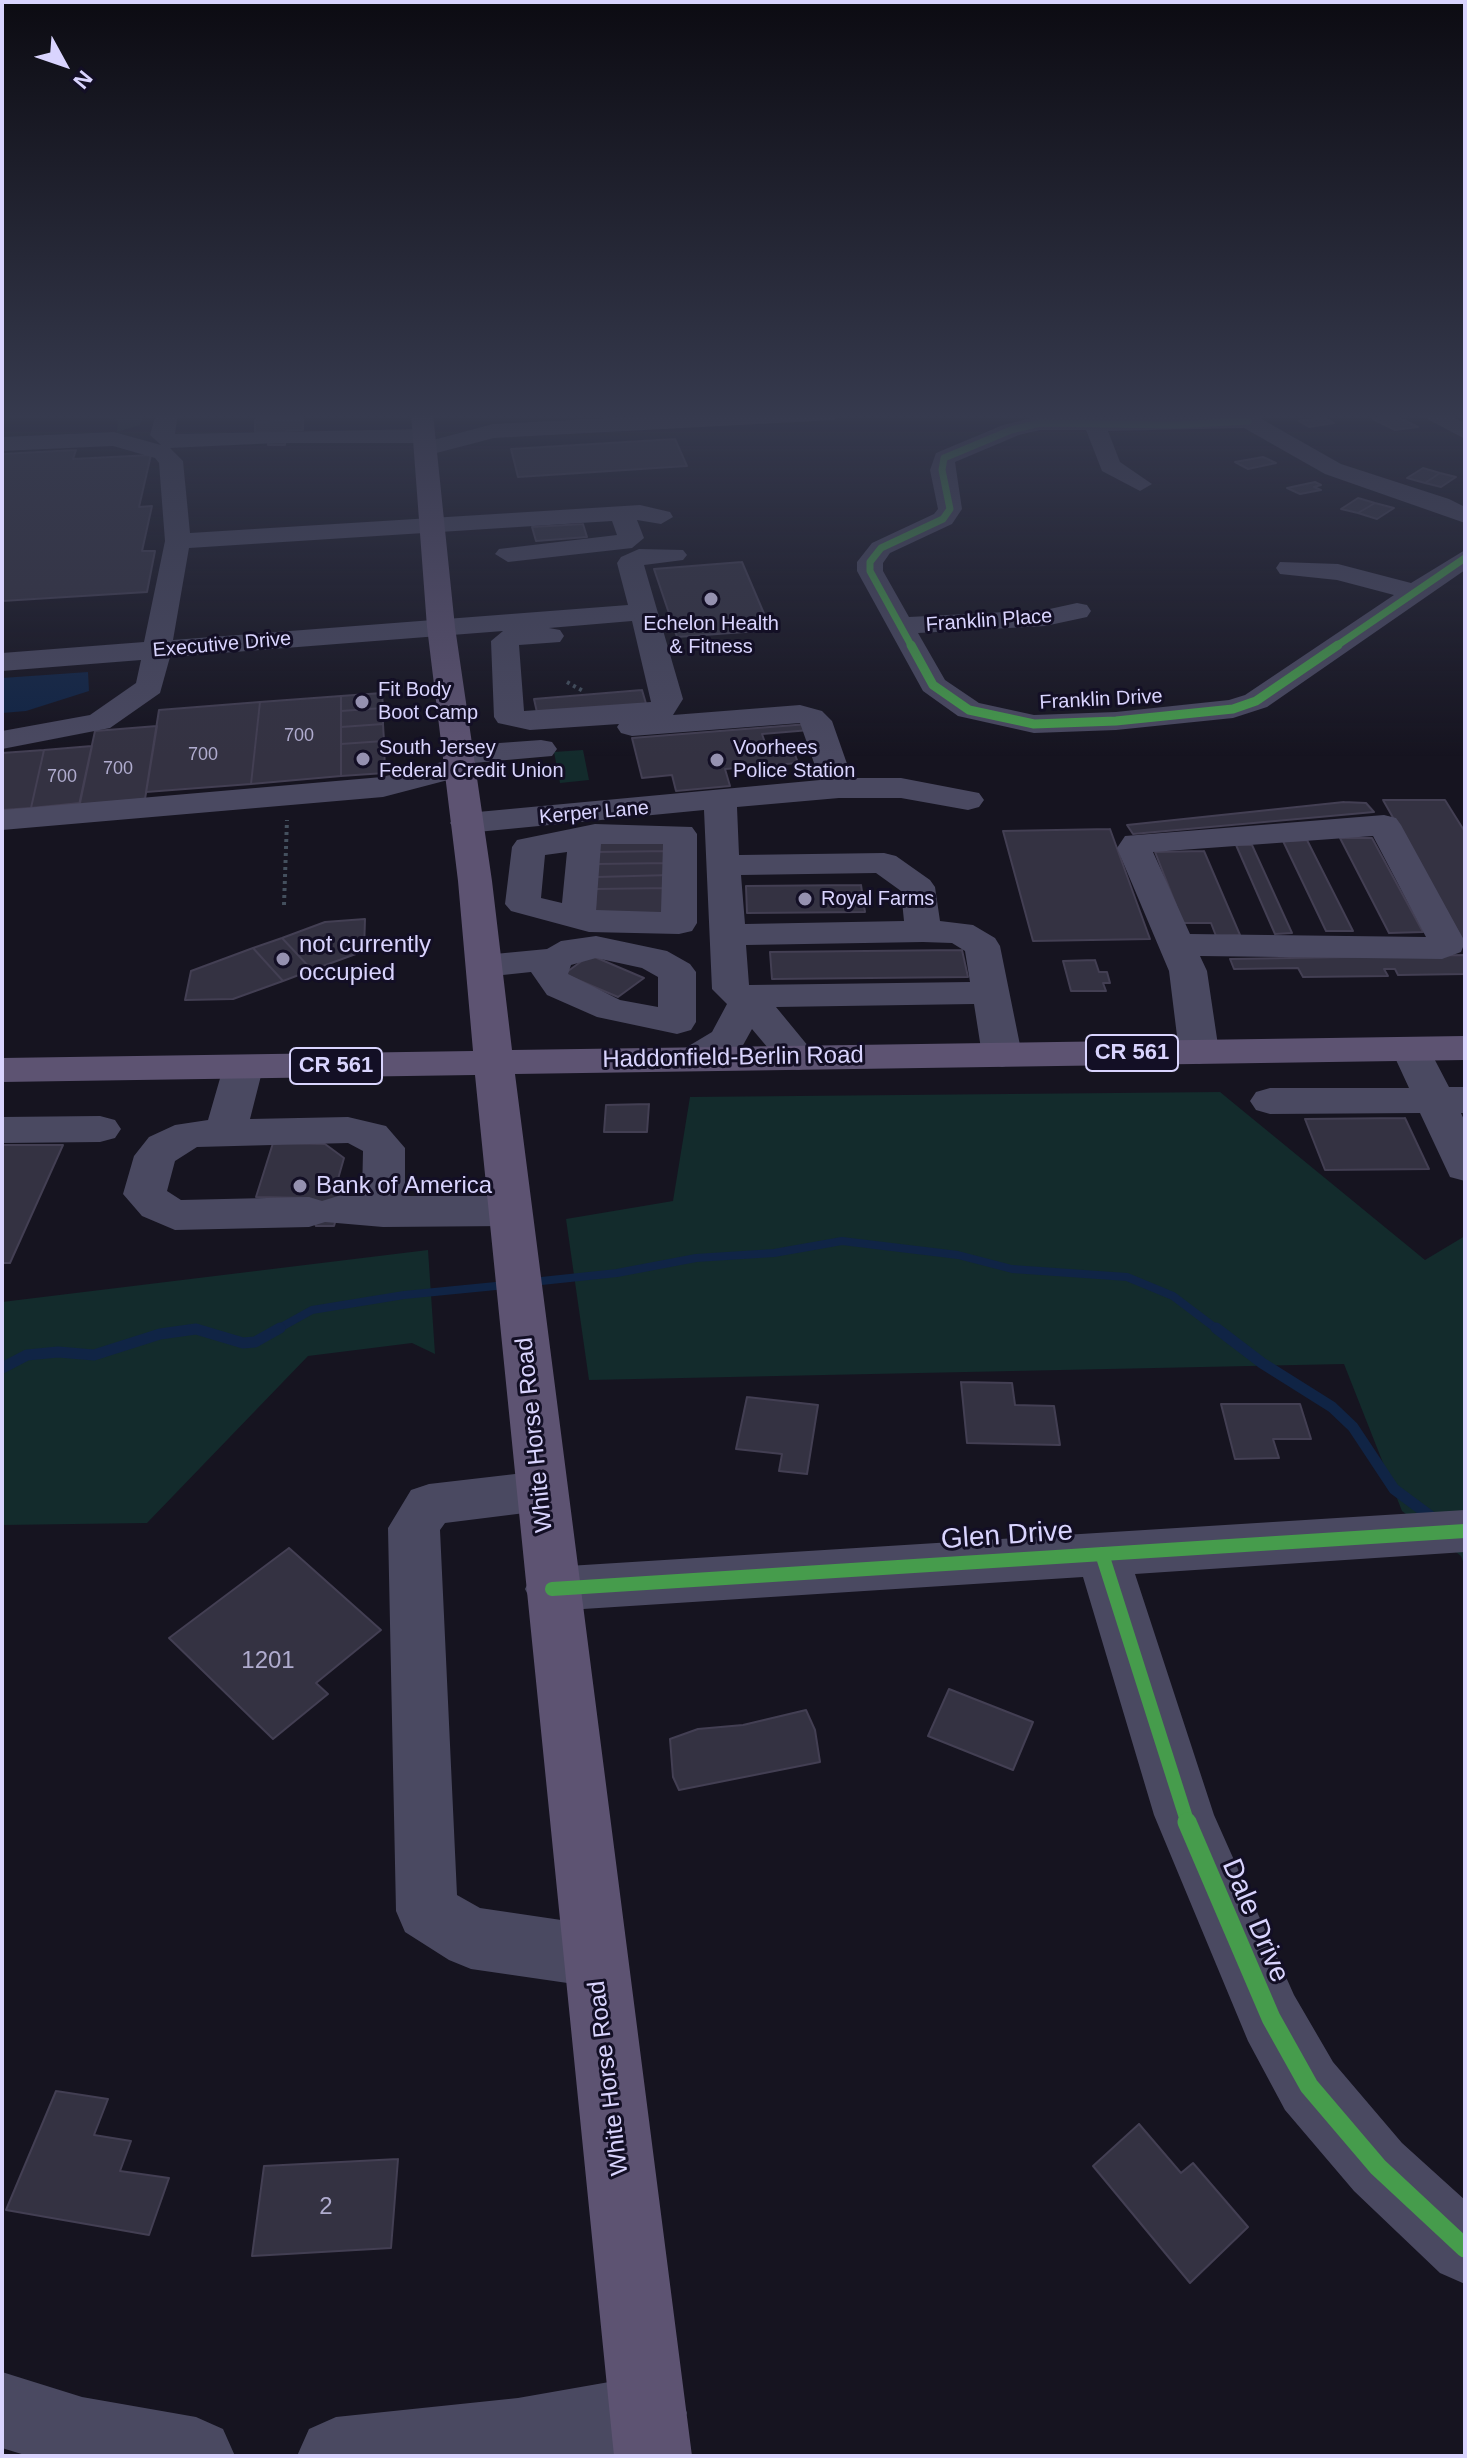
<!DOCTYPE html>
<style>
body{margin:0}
#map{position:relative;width:1467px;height:2458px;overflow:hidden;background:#161420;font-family:Arial,sans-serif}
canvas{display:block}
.frame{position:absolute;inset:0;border:4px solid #d9d4fe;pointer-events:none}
.north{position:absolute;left:24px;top:24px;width:80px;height:80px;-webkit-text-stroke:6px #130f25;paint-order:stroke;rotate:130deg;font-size:22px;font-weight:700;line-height:32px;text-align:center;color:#d9d4fe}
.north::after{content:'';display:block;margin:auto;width:28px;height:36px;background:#d9d4fe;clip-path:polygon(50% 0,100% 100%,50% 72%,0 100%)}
</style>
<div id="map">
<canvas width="1467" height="2458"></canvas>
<div class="frame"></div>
<div class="north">N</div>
</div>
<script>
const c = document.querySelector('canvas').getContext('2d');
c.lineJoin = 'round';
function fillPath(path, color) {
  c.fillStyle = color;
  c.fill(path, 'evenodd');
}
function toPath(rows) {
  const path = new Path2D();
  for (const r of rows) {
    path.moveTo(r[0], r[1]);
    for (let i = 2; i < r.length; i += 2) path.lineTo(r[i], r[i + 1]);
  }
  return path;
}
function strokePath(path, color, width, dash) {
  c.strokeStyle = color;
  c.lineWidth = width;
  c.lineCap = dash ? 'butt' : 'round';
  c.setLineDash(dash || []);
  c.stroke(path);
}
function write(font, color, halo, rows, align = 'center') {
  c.font = font + ' Arial,sans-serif';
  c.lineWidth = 6;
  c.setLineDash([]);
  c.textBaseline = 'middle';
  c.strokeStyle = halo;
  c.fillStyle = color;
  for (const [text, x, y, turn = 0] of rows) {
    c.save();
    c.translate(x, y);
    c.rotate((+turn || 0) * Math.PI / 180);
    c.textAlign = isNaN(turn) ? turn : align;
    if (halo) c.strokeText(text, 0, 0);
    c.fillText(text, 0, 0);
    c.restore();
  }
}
const green = toPath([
 [2,413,144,413,140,425,117,432,118,420,75,414,2,420],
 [583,750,589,780,560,783,554,752],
 [1220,1092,1425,1260,1465,1236,1465,1567,1461,1556,1402,1511,1344,1364,589,1380,566,1219,673,1201,690,1097],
 [428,1250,435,1354,412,1343,308,1356,147,1523,2,1525,2,1302]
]);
const water = toPath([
 [88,672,89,691,26,711,2,713,2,678]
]);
const streamFar1 = toPath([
 [532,1282,617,1273,696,1258,774,1253,842,1241,958,1255,1012,1269,1127,1277,1173,1296,1218,1330],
 [188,1330,200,1330],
 [276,1330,312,1310,404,1295,506,1285]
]);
const stream = toPath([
 [1216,1328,1262,1363,1332,1407,1353,1427,1394,1489,1433,1518],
 [2,1368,27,1355,58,1352,94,1355,160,1334,196,1329,243,1343,255,1342,280,1328]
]);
const building = toPath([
 [303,413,303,420,255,422,256,415,303,413],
 [1389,416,1404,420,1418,427,1395,430,1373,419,1389,416],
 [1324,418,1334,423,1309,427,1299,421,1324,418],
 [303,420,303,430,286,431,285,445,268,445,269,432,255,432,255,422,303,420],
 [675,439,687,466,518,477,511,449,675,439],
 [76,450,73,459,151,455,139,507,152,506,142,551,155,551,147,592,2,601,2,454,76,450],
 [1263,457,1276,463,1248,469,1235,462,1263,457],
 [1423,468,1440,473,1425,483,1407,478,1423,468],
 [1440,473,1456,477,1441,487,1425,483,1440,473],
 [1315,482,1321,485,1314,487,1321,490,1300,494,1287,488,1315,482],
 [1358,498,1375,503,1358,513,1341,509,1358,498],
 [1375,503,1394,508,1377,519,1358,513,1375,503],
 [583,524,587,537,536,541,532,527,583,524],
 [742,562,771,630,677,637,654,569,742,562],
 [642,690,647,707,538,717,534,699,642,690],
 [382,693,383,708,341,711,341,696,382,693],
 [341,696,341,776,251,784,260,702,341,696],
 [260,702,251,784,146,792,159,710,260,702],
 [383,708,383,724,341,727,341,711,383,708],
 [383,724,384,741,341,744,341,727,383,724],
 [808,724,810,730,762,734,768,751,793,749,798,763,725,769,730,786,676,791,672,775,642,778,632,738,808,724],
 [157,726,145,799,79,805,95,731,157,726],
 [384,741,385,773,341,776,341,744,384,741],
 [92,746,80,803,31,808,44,750,92,746],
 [44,750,31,808,2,810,2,753,44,750],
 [1383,800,1445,800,1465,832,1465,944,1383,800],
 [1344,802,1366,803,1374,812,1133,834,1127,825,1344,802],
 [1110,829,1150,939,1033,941,1003,831,1110,829],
 [1340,838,1372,838,1423,932,1389,933,1340,838],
 [670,839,670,851,598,852,598,840,670,839],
 [1307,840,1353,931,1326,931,1283,841,1307,840],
 [1236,845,1252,845,1292,933,1275,934,1236,845],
 [670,851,670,863,597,864,598,852,670,851],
 [1204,851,1240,935,1216,936,1211,923,1183,923,1155,852,1204,851],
 [670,863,671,875,597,877,597,864,670,863],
 [671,875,671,888,596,889,597,877,671,875],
 [861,885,865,912,747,913,746,886,861,885],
 [671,888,671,914,595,915,596,889,671,888],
 [365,919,364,951,312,970,282,938,325,922,365,919],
 [282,938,312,970,283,981,253,948,282,938],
 [253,948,283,981,233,999,185,1000,191,971,253,948],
 [962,950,968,977,772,979,770,952,962,950],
 [590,955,644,978,618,997,564,974,590,955],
 [1465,955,1465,974,1398,975,1395,969,1384,969,1388,976,1303,977,1298,968,1234,969,1230,959,1465,955],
 [1095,960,1099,972,1107,972,1110,983,1103,983,1106,991,1071,991,1063,961,1095,960],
 [649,1104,647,1132,604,1132,606,1105,649,1104],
 [1405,1118,1429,1169,1325,1170,1305,1119,1405,1118],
 [273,1143,325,1144,344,1158,338,1179,342,1179,339,1192,344,1192,334,1226,316,1226,307,1206,309,1198,256,1197,273,1143],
 [2,1145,63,1145,10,1263,2,1263,2,1145],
 [961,1382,1012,1383,1015,1405,1054,1406,1060,1445,967,1443,961,1382],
 [747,1397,818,1405,807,1474,779,1471,782,1454,736,1449,747,1397],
 [1221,1404,1300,1404,1311,1439,1273,1439,1279,1458,1235,1459,1221,1404],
 [289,1548,381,1630,316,1683,328,1694,273,1739,169,1638,289,1548],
 [949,1689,1033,1722,1013,1770,928,1736,949,1689],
 [806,1710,815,1730,820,1762,679,1790,673,1777,670,1739,698,1729,743,1725,806,1710],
 [56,2091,108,2099,94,2135,131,2141,120,2171,169,2178,149,2235,6,2210,56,2091],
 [1139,2124,1181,2173,1193,2163,1248,2227,1190,2283,1093,2166,1139,2124],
 [398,2159,391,2248,252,2256,264,2166,398,2159]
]);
const path = toPath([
 [567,682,583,691],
 [284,905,287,820]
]);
const minor = toPath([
 [156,413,178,413,175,434,424,429,432,431,435,436,433,440,493,424,709,413,845,413,834,420,494,438,425,456,414,449,422,443,277,443,170,448,183,461,190,533,640,505,670,512,673,517,661,524,637,520,644,538,632,548,508,562,495,554,499,549,617,535,612,521,189,548,173,640,628,605,617,563,621,557,639,549,683,550,687,555,683,560,644,565,683,699,673,715,800,705,822,711,832,721,852,778,901,778,979,793,984,800,979,807,968,810,901,798,839,798,737,807,739,855,884,853,896,856,930,880,935,887,940,921,973,925,995,938,1000,946,1022,1055,1016,1063,1002,1067,988,1063,982,1055,974,1004,776,1007,818,1058,812,1067,798,1070,784,1067,752,1029,742,1047,710,1068,696,1071,682,1068,676,1059,682,1050,712,1032,727,1004,712,989,704,810,467,833,455,830,450,823,455,816,467,813,820,780,800,723,632,736,621,733,617,727,619,724,530,730,498,723,494,717,491,641,503,631,170,657,160,693,110,728,2,749,2,731,90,715,136,683,141,660,2,671,2,653,144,642,165,541,159,463,155,458,113,446,2,451,2,437,114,432,161,445,150,435,156,413],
 [632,621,651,702,524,711,519,645,560,642,564,636,560,630,549,628,632,621],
 [876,873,901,891,904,921,745,924,741,875,876,873],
 [923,942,952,943,965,951,970,982,749,985,746,945,923,942],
 [1226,413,1251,413,1341,464,1449,499,1465,507,1465,523,1325,474,1244,428,1108,431,1120,462,1152,484,1140,491,1102,471,1086,430,1040,430,1019,435,955,462,962,509,952,524,890,553,883,563,883,571,909,617,1045,610,1077,603,1087,605,1091,611,1087,617,1045,626,918,633,945,680,979,703,1034,715,1116,712,1229,700,1245,695,1394,595,1337,580,1280,574,1276,568,1280,562,1338,564,1411,583,1465,550,1465,570,1267,707,1233,718,1116,730,1034,733,958,716,923,691,857,571,857,562,872,543,934,514,938,509,930,470,936,453,1003,425,1040,416,1175,418,1228,415,1226,413],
 [1416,413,1444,413,1465,423,1465,439,1416,413],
 [541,740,552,742,557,749,552,756,473,763,476,767,471,774,383,797,2,830,2,810,382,777,446,761,442,755,447,748,458,746,541,740],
 [1384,815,1396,818,1401,825,1465,942,1461,952,1442,959,1200,956,1207,971,1219,1052,1213,1060,1199,1064,1185,1060,1179,1052,1169,971,1117,848,1125,836,1384,815],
 [1373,836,1426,937,1190,934,1153,852,1373,836],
 [595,824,692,827,697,834,697,923,692,931,679,934,589,932,511,911,505,904,512,847,517,840,595,824],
 [601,844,663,844,661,912,596,910,601,844],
 [567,852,562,903,541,898,545,855,567,852],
 [596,936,667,951,690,964,696,972,696,1022,691,1030,677,1034,597,1017,547,995,531,972,484,977,471,974,466,966,471,958,484,955,547,949,561,941,596,936],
 [596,958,642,968,658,977,658,1007,620,1000,568,974,571,965,596,958],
 [1411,1037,1425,1041,1449,1087,1465,1087,1465,1113,1461,1113,1465,1122,1465,1181,1450,1177,1420,1113,1270,1114,1256,1110,1250,1101,1256,1092,1270,1088,1409,1088,1391,1049,1397,1041,1411,1037],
 [243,1056,257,1059,263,1068,250,1119,348,1117,386,1126,405,1148,405,1196,509,1196,524,1201,531,1211,524,1221,509,1226,383,1227,325,1222,309,1227,175,1230,142,1216,123,1194,134,1156,149,1137,175,1125,208,1120,223,1068,229,1059,243,1056],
 [348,1143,363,1151,362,1196,338,1196,322,1201,309,1197,181,1200,167,1191,175,1161,197,1147,348,1143],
 [100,1116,115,1120,121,1129,115,1138,100,1142,2,1143,2,1117,100,1116],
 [541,1471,559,1477,567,1491,559,1505,541,1511,445,1523,440,1530,457,1895,480,1908,595,1925,617,1934,627,1956,617,1978,595,1987,471,1969,449,1960,405,1932,396,1911,388,1528,411,1490,429,1484,541,1471],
 [1465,1510,1465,1552,1135,1574,1214,1815,1294,1995,1333,2062,1402,2143,1465,2200,1465,2284,1440,2273,1354,2191,1285,2110,1248,2041,1154,1815,1083,1577,552,1611,533,1605,525,1589,533,1573,552,1567,1465,1510],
 [2,2372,82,2397,196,2417,223,2429,235,2456,28,2456,2,2448,2,2372],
 [649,2375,676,2386,687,2413,676,2440,649,2451,621,2456,297,2456,309,2429,336,2417,518,2398,649,2375]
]);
const major = toPath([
 [411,413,433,413,455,627,492,881,512,1050,1465,1036,1465,1060,515,1074,692,2456,614,2456,475,1075,2,1082,2,1058,473,1051,458,881,427,627,411,413]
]);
const cyclewayFar3 = toPath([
 [912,647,870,571,870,562,881,548,943,519,950,509,942,470,944,458,1011,430,1040,423,1175,425,1248,421],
 [1335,647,1465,558]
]);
const cyclewayFar2 = toPath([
 [911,645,933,685,969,710,1034,724,1116,721,1233,709,1256,701,1338,645]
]);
const cyclewayFar1 = toPath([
 [1102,1554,1188,1824],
 [552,1589,1465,1531]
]);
const cycleway = toPath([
 [1187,1822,1271,2018,1309,2086,1378,2167,1465,2248]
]);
const markers = [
 [711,599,8,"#9591b0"],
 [362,702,8,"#9591b0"],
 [363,759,8,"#9591b0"],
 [717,760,8,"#9591b0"],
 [805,899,8,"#9591b0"],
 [283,959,8,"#9591b0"],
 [300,1186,8,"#9591b0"]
];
const farNumbernames = [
 ["700",299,736],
 ["700",203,755],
 ["700",118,769],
 ["700",62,777]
];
const farStreetnames = [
 ["Franklin Place",989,621,-4],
 ["Executive Drive",222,645,-5],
 ["Franklin Drive",1101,700,-3],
 ["Kerper Lane",594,813,-5]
];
const farPoinames = [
 ["Echelon Health",711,624,"center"],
 ["& Fitness",711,647,"center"],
 ["Fit Body",378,690],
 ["Boot Camp",378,713],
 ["South Jersey",379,748],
 ["Federal Credit Union",379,771],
 ["Voorhees",733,748],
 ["Police Station",733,771],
 ["Royal Farms",821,899]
];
const shields = [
 [1132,1053,92],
 [336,1066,92]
];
const shieldNames = [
 ["CR 561",1132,1053],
 ["CR 561",336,1066]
];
const poiNames = [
 ["not currently",299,945],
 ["occupied",299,973],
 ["Bank of America",316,1186]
];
const streetNames = [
 ["Haddonfield-Berlin Road",733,1058,-1],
 ["White Horse Road",535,1435,-96],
 ["White Horse Road",609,2078,-97]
];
const nearNumbernames = [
 ["1201",268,1661],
 ["2",326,2207]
];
const nearStreetnames = [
 ["Glen Drive",1007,1536,-4],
 ["Dale Drive",1255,1921,67]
];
fillPath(green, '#132b2c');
fillPath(water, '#102445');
strokePath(streamFar1, '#102445', 8);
strokePath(stream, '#102445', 11);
fillPath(building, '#343242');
strokePath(building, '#433f53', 2);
strokePath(path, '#44505e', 4, [3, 4]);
fillPath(minor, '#4a4961');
fillPath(major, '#5d5372');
strokePath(cyclewayFar3, '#469c4c', 7);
strokePath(cyclewayFar2, '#469c4c', 9);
strokePath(cyclewayFar1, '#469c4c', 14);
strokePath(cycleway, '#469c4c', 19);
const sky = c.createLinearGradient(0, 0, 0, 757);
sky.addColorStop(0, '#0c0b12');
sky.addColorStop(0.55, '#363a4e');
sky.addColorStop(1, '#363a4e00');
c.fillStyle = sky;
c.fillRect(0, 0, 1467, 757);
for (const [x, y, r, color] of markers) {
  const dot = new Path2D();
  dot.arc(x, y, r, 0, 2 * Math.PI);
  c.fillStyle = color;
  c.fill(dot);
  strokePath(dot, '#130f25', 3);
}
write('18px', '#b0accf', null, farNumbernames);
write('20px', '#d9d4fe', '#130f25', farStreetnames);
write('20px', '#d9d4fe', '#130f25', farPoinames, 'left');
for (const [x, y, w] of shields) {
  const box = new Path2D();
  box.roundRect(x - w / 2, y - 18, w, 36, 6);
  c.fillStyle = '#130f25';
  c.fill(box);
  strokePath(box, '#d9d4fe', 2);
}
write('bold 22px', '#d9d4fe', null, shieldNames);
write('24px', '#d9d4fe', '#130f25', poiNames, 'left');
write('24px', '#d9d4fe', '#130f25', streetNames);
write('24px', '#b0accf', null, nearNumbernames);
write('28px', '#d9d4fe', '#130f25', nearStreetnames);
</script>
